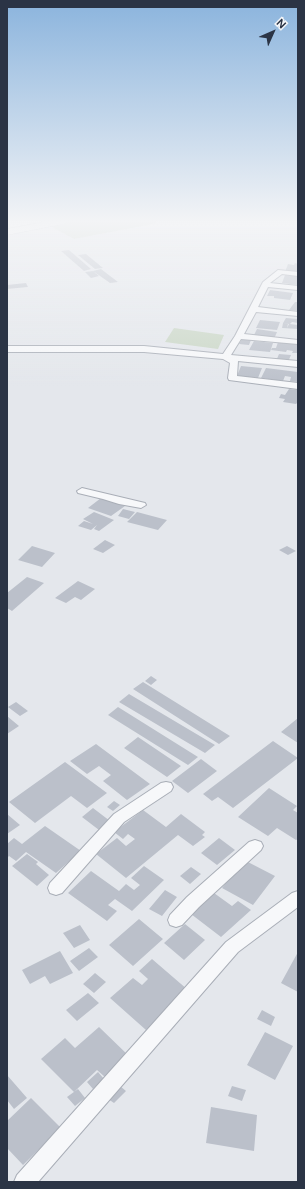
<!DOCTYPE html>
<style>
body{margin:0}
#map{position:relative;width:305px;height:1189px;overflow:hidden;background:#e4e7ec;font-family:"DM Sans",sans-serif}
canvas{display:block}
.frame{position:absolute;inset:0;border:8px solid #2b3445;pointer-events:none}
.north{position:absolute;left:253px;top:12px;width:40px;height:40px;-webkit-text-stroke:3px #f4f6f9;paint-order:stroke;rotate:45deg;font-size:11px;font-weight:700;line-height:16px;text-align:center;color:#2b3445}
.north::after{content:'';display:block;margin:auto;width:14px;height:18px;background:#2b3445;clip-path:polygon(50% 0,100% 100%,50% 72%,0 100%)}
</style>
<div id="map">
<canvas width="305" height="1189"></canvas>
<div class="frame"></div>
<div class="north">N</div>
</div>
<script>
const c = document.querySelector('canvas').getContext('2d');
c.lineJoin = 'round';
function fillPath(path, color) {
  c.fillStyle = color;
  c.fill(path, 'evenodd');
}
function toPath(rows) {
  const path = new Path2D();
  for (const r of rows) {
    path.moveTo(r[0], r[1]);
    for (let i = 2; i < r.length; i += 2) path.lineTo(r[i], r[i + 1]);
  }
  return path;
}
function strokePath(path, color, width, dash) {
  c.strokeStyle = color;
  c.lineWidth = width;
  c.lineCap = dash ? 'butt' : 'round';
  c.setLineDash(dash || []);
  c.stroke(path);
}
const green = toPath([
 [41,221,153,221,158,223,74,239],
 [174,328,224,335,218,349,165,342]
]);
const building = toPath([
 [69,250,91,269,84,271,61,251],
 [86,254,103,268,95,269,78,255],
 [295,263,298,264,298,273,285,272,288,264,294,265],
 [101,269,118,282,110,283,93,271],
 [93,271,99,276,91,278,85,272],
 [285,275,298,276,298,285,282,283],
 [26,283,28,287,7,289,7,285],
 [270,290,293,293,290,300,274,298,274,296,267,296],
 [295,302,298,302,298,311,289,310],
 [286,318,298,319,298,323,292,322,290,324,298,325,298,329,282,328,283,323,288,324,287,328,289,324,283,323],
 [260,320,280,322,277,330,256,328],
 [257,329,277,332,274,339,253,337],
 [242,339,251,340,249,345,239,344],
 [254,341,273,343,270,352,249,350],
 [278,342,298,344,298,353,292,353,293,351,287,350,286,352,271,350,272,348,276,348],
 [279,354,291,355,288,362,276,361],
 [241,366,262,368,258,378,237,376],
 [266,368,298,372,298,382,290,381,291,377,285,376,283,381,261,378],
 [289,389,298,390,298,402,296,404,283,402,285,399,279,398,281,394,285,395],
 [101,498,125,506,111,516,88,508],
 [123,509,135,512,129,519,118,516],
 [94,512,114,520,99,531,94,529,97,525,91,530,78,526,84,521,93,524,83,519],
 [137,512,167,520,158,530,127,522],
 [105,540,115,545,103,553,93,549],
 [32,546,55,553,42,567,18,560],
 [287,546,296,551,288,555,279,550],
 [27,577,44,583,12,611,7,608,7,593],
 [78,581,95,589,81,600,75,597,66,603,55,598],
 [151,676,157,680,151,685,145,681],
 [143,682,230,736,219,744,133,689],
 [129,694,215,745,205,753,119,702],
 [16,702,28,711,20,716,8,707],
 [118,707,198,757,188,765,108,715],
 [7,716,19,726,7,734],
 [298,718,298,743,281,732],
 [138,737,181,766,167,777,124,748],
 [273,741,298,758,233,808,218,797,212,801,203,794],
 [96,744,150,784,127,800,103,781,111,775,99,766,87,774,70,761],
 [201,759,217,771,188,793,172,781],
 [65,762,107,793,87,808,71,796,35,823,9,802],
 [269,788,297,806,293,810,298,813,298,839,296,840,277,828,268,836,238,817],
 [114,801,120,805,113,811,107,807],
 [93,808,110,821,99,830,82,817],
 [143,810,166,827,181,814,205,832,202,835,205,837,193,846,178,835,126,878,96,854,117,838,126,846,135,839,128,834,123,839,114,832],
 [7,814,20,825,7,834],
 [45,826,81,851,56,873,26,852,16,861,9,856,7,858,7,844,14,838,22,844],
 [219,838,235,850,217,865,201,853],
 [27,854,38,862,36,864,49,875,37,886,12,866],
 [244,860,275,876,253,905,222,888],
 [144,866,164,880,132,911,115,899,108,905,117,911,107,921,68,893,91,871,119,891,126,884,134,890,140,885,131,878],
 [191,867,201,874,190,884,180,876],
 [165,890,177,897,162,916,149,909],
 [214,893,232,906,238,901,251,910,221,937,191,914],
 [139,919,163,939,133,966,109,945],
 [185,924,205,940,184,960,164,943],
 [80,925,90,940,74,948,63,933],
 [89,948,98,957,79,971,70,961],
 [60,951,73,973,50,984,45,976,30,984,22,970],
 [298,952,298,992,281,983],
 [152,959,188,990,146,1030,110,998,133,978,142,985,148,979,139,971],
 [95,973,106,982,94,993,83,984],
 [88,993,99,1003,77,1021,66,1010],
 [262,1010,275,1017,271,1026,257,1019],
 [99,1027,129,1056,106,1078,97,1070,74,1092,41,1059,65,1038,75,1048],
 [265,1032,293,1046,275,1080,247,1065],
 [98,1072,104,1079,93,1089,87,1082],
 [7,1075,27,1098,14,1109,7,1100],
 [120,1086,126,1091,114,1103,108,1099],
 [232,1086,246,1090,242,1101,228,1096],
 [78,1089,85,1098,75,1106,67,1097],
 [31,1098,61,1128,23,1165,7,1148,7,1121],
 [211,1107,257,1115,254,1151,206,1143]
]);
const street = toPath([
 [278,270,298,272,298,276,282,274,270,283,298,286,298,290,268,287,258,307,298,312,298,316,256,312,244,334,298,340,298,344,241,339,231,355,298,361,298,367,238,361,237,376,298,383,298,389,229,380,228,378,230,363,223,359,144,352,7,352,7,346,144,346,223,354,235,336,263,282,278,270],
 [82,488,145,503,146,505,141,508,119,504,103,499,78,493,77,491,82,488],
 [166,782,171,783,173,787,171,791,124,822,62,893,56,895,50,893,48,888,50,883,114,814,161,783,166,782],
 [255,840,261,842,263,846,261,850,199,907,182,925,176,927,170,925,168,920,170,915,187,897,249,842,255,840],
 [298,891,298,907,238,952,38,1182,14,1182,17,1175,226,942,292,893,298,891]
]);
const secondary = toPath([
 [48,221,68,221,63,224,7,235,7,229,48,221]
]);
fillPath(green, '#c9d6c5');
fillPath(building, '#bbc0ca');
strokePath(street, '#a9aeb7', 2);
strokePath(secondary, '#a9aeb7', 1);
fillPath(street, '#f7f8fa');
fillPath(secondary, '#fff');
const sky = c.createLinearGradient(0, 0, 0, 388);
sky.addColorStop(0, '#8bb4dd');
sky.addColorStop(0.57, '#f3f4f6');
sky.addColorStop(1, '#f3f4f600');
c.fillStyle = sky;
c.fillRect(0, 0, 305, 388);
</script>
